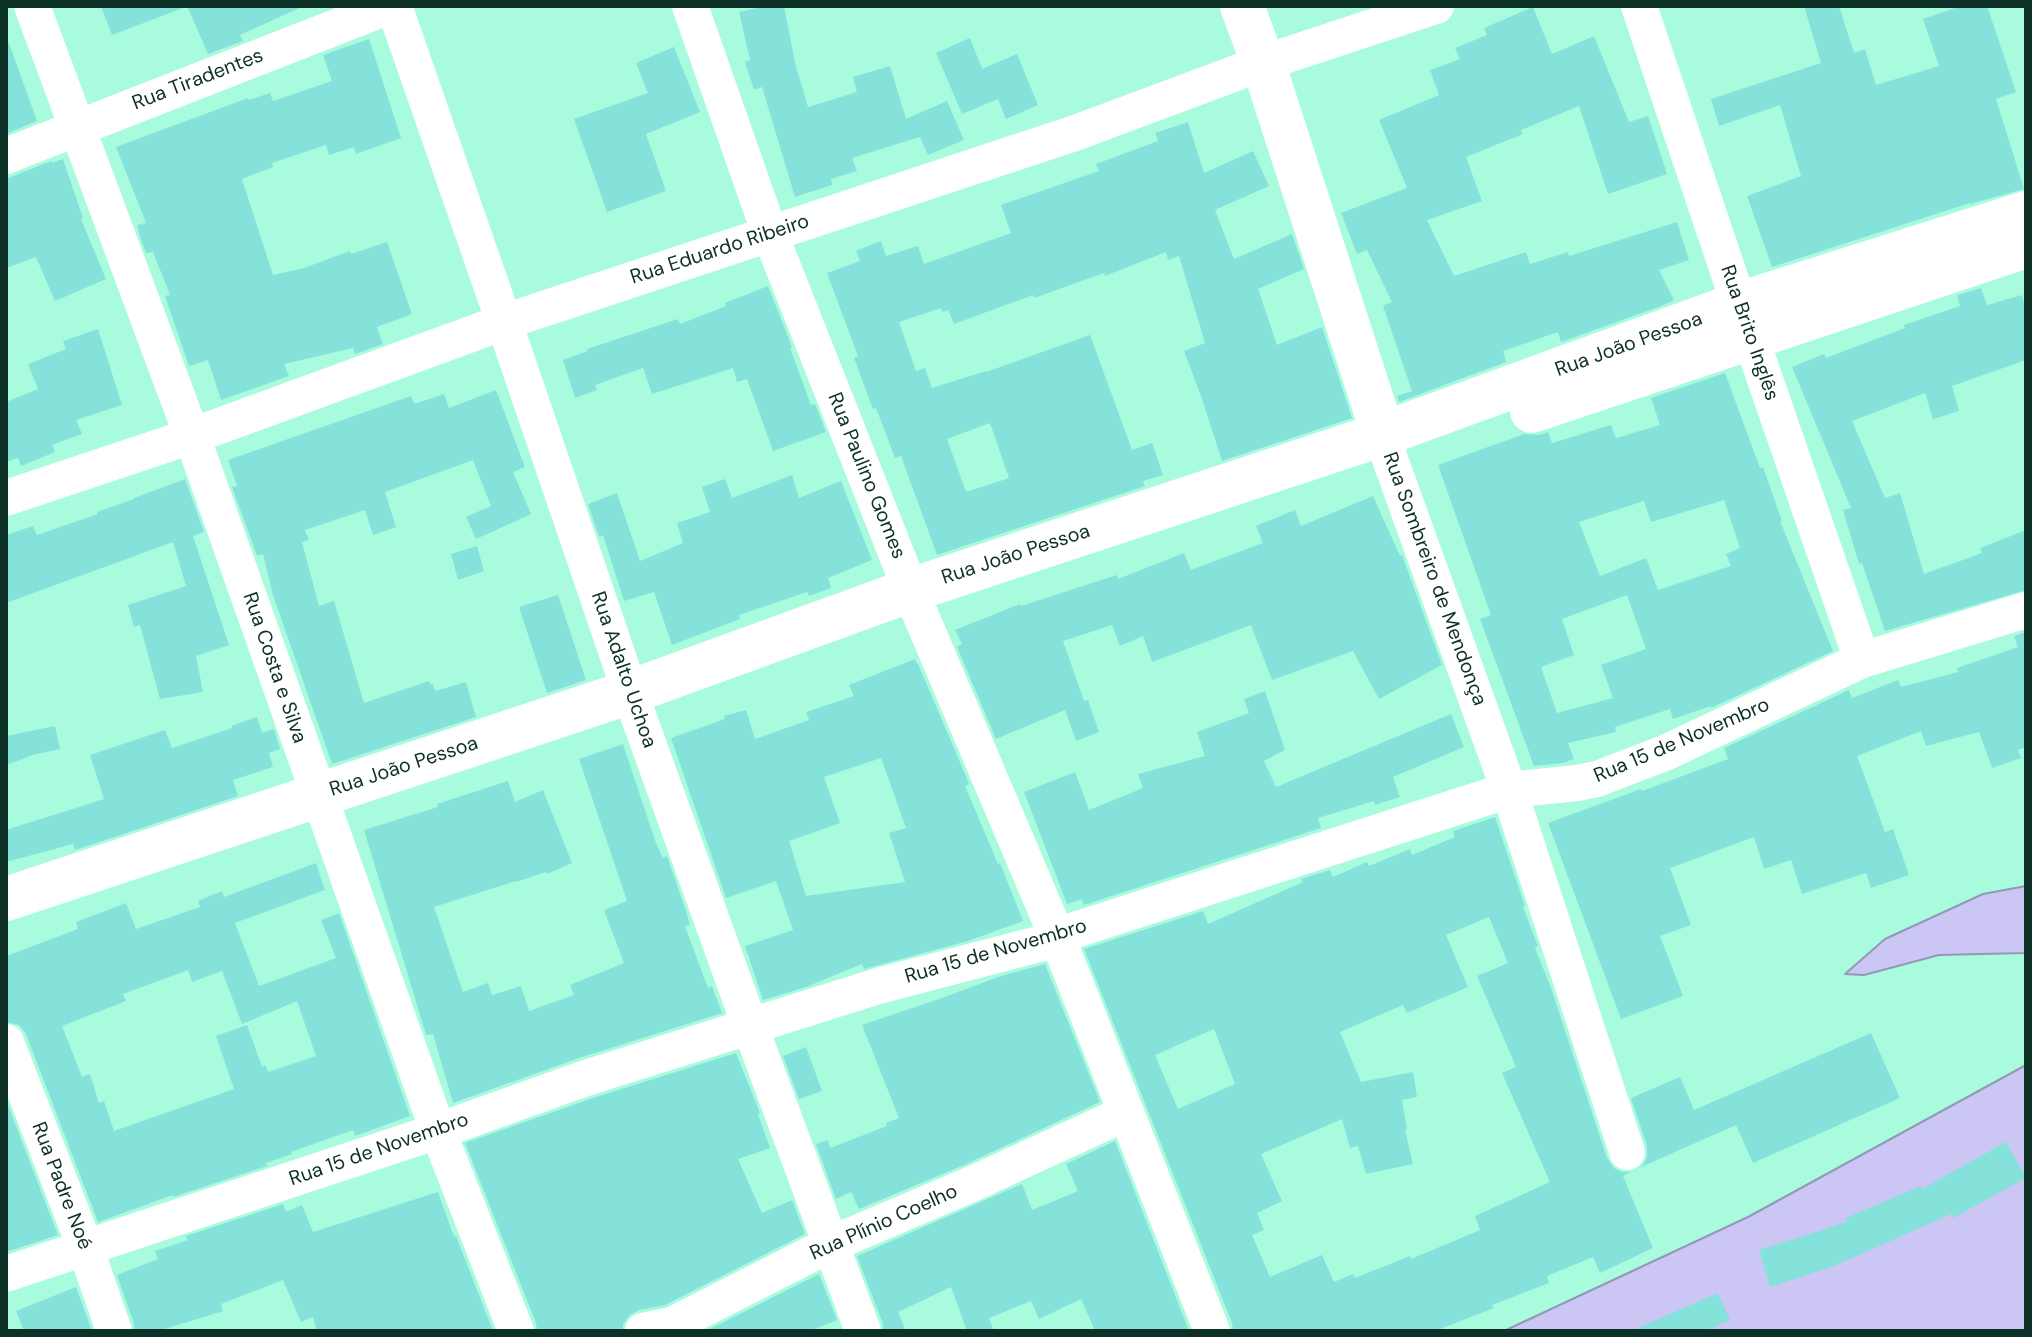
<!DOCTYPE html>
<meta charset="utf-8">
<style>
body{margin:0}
#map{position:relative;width:2032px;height:1337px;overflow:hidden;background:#a9fbde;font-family:"DM Sans",sans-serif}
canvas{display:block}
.frame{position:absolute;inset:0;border:8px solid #0e3127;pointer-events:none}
</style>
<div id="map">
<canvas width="2032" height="1337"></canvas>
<div class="frame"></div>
</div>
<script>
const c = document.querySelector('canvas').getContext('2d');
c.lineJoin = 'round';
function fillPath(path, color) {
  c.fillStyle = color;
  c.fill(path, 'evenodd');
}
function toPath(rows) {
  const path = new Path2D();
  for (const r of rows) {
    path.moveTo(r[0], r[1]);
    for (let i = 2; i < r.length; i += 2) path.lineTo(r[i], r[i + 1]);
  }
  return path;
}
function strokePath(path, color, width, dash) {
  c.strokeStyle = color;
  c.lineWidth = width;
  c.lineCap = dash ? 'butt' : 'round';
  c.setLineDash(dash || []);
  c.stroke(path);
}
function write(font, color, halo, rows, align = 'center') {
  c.font = font + ' "DM Sans",sans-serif';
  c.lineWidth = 7;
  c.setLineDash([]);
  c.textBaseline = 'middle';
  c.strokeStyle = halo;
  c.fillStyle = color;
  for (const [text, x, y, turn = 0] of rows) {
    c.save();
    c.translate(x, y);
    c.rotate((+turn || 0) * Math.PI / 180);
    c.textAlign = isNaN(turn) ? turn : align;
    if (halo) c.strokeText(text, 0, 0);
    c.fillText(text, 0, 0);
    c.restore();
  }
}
const water = toPath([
 [2026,886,2026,953,1939,955,1864,975,1845,974,1885,939,1983,894,2026,886],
 [2026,1065,2026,1331,1504,1331,1748,1217,2026,1065]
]);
const building = toPath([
 [101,6,182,6,183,8,112,35],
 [187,6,304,6,240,35,243,41,208,54],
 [766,6,784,6,795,63,808,107,857,92,853,77,890,66,906,119,947,101,964,140,928,155,920,137,852,158,857,171,831,179,832,185,795,197,762,87,754,90,745,62,750,60,739,12],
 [1804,6,1839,6,1854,53,1865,49,1876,85,1939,66,1923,19,1961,6,1987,6,2016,92,1996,99,2024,189,1970,204,1970,203,1772,267,1747,196,1801,176,1780,105,1719,126,1711,99,1821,63],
 [1533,7,1552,54,1594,36,1629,122,1648,116,1667,174,1608,194,1579,106,1521,130,1523,134,1466,157,1482,201,1427,220,1454,276,1526,252,1530,264,1568,252,1569,256,1677,222,1689,260,1659,270,1674,300,1661,306,1561,342,1558,332,1503,351,1506,362,1399,402,1397,396,1412,391,1383,306,1392,302,1367,250,1357,254,1341,213,1407,188,1379,120,1439,95,1430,70,1460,59,1455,48,1487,35,1484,28],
 [970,38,982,69,1017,54,1038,105,1006,119,998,99,962,114,936,53],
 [369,39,401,138,356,154,354,147,329,155,326,145,272,163,273,167,242,179,273,275,304,268,350,251,351,254,387,242,412,314,377,327,383,344,355,354,353,348,284,364,289,376,221,400,208,360,189,366,165,296,170,295,153,252,146,253,141,240,137,225,146,223,116,147,248,98,249,100,270,93,273,101,332,81,323,55],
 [6,43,9,43,37,121,8,133,6,128],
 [674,47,700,112,646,134,666,191,607,212,574,119,648,93,636,63],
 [1188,122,1204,173,1253,151,1269,186,1215,210,1234,259,1292,234,1304,269,1258,289,1277,345,1322,327,1352,418,1222,461,1202,399,1184,351,1205,343,1179,256,1168,260,1166,252,1105,276,1104,273,1034,298,1033,295,954,324,948,310,943,312,941,308,899,322,916,371,925,368,932,388,986,371,986,372,1090,335,1132,450,1152,443,1163,475,1143,481,1145,486,937,555,901,456,895,458,876,408,873,409,854,358,858,356,827,273,860,261,856,251,881,241,886,256,918,246,924,264,1011,233,1001,205,1099,171,1096,164,1158,141,1155,133],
 [990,423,1009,478,966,492,947,439],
 [63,159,83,218,81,219,106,279,55,301,36,257,6,268,6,179,51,161,52,163],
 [768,286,792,347,790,348,811,405,815,404,826,432,773,451,747,379,737,382,733,368,652,394,643,368,595,385,597,390,575,398,563,360,588,351,587,349,678,319,680,324,726,306,725,303],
 [1981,288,1987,305,2022,295,2026,310,2026,360,1952,386,1959,411,1933,419,1925,393,1852,421,1885,498,1900,493,1924,574,1982,553,1980,548,2026,530,2026,590,1885,631,1862,563,1859,564,1843,510,1851,508,1792,367,1824,354,1826,358,1905,328,1904,325,1960,306,1957,295],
 [98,329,122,405,76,420,82,434,52,445,55,452,21,466,18,458,6,462,6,402,38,389,28,364,66,349,63,341],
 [1725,373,1760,468,1763,467,1782,521,1780,521,1833,651,1711,708,1711,706,1673,719,1670,709,1615,727,1616,732,1568,743,1574,759,1563,763,1534,766,1480,619,1491,615,1438,465,1524,434,1539,435,1548,432,1552,443,1611,425,1616,438,1660,425,1651,398],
 [1724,500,1740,548,1726,554,1731,566,1658,590,1646,558,1600,576,1579,522,1644,501,1651,522],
 [1627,595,1646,649,1601,665,1613,698,1557,713,1541,667,1574,655,1562,619],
 [496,390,525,467,513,472,531,514,476,539,466,517,491,506,473,460,385,492,396,527,373,535,365,510,305,530,309,540,302,542,319,606,334,601,364,703,429,681,431,685,433,684,435,691,466,682,476,717,332,764,273,595,263,554,257,556,232,487,237,486,228,460,411,396,414,404,444,394,449,408],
 [792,475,799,498,841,481,872,560,828,578,831,588,809,596,807,592,739,615,740,619,672,645,654,592,624,601,603,535,599,537,588,504,617,493,640,561,683,543,677,523,710,512,702,487,725,479,732,498],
 [185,479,204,532,193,536,229,645,196,656,203,692,160,699,140,625,134,627,128,605,186,586,173,542,6,603,6,535,33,526,37,535,98,514,97,512,134,499,134,498],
 [1373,496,1400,556,1402,555,1442,665,1379,699,1353,651,1272,680,1251,625,1152,662,1143,636,1120,646,1112,625,1063,641,1084,701,1088,700,1099,732,1076,741,1065,710,996,739,957,647,962,644,955,630,1020,604,1021,606,1117,575,1118,579,1184,553,1191,570,1263,543,1256,526,1295,510,1301,526],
 [477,546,484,571,458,580,451,554],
 [558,595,586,680,547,693,519,607],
 [2026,632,2026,747,2018,750,2021,758,1992,768,1979,732,1926,746,1921,731,1857,756,1885,832,1893,829,1909,875,1871,888,1866,873,1802,894,1791,860,1764,869,1754,837,1670,868,1691,925,1660,936,1683,996,1621,1019,1548,823,1641,789,1642,791,1728,759,1724,748,1849,690,1852,698,1898,680,1901,687,1958,672,1957,668,2018,647,2014,636],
 [915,659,917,664,918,664,968,781,969,784,965,786,998,864,1000,863,1023,921,968,941,864,969,862,964,806,987,763,1000,745,946,793,930,776,881,726,898,671,738,725,719,724,716,746,710,755,739,809,720,806,712,854,696,849,685],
 [881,758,906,828,889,833,905,882,806,896,789,841,840,823,824,777],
 [1265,691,1285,750,1264,761,1276,787,1451,714,1464,747,1393,777,1400,797,1375,805,1374,801,1318,818,1321,828,1084,905,1082,899,1067,904,1024,792,1075,772,1089,810,1143,788,1138,774,1205,756,1197,732,1249,713,1244,699],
 [257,717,262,733,274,729,280,749,269,753,273,767,233,780,238,796,75,850,73,844,6,862,6,830,104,799,90,755,165,730,172,748,232,728,231,726],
 [55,726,60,749,33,755,6,765,6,736],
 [623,744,656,843,663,858,667,856,686,911,690,925,685,926,708,988,712,986,722,1013,579,1058,453,1103,433,1034,426,1035,424,1028,364,830,438,807,437,804,508,781,515,802,543,790,572,863,547,874,546,872,516,882,516,881,434,907,463,992,488,983,492,995,521,986,529,1011,574,995,570,985,624,963,604,910,627,901,579,759],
 [1495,817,1525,906,1523,907,1538,946,1535,948,1551,988,1607,1158,1614,1168,1622,1172,1631,1172,1623,1176,1653,1248,1600,1273,1593,1257,1547,1276,1549,1283,1492,1305,1494,1308,1435,1331,1233,1331,1232,1323,1084,949,1203,911,1208,924,1303,882,1301,879,1330,870,1333,877,1367,862,1369,866,1410,849,1412,855,1455,837,1453,831],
 [1489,917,1508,963,1477,976,1516,1067,1502,1073,1550,1182,1475,1216,1480,1230,1411,1259,1410,1256,1355,1278,1353,1274,1334,1282,1322,1255,1270,1277,1252,1235,1264,1230,1257,1213,1282,1201,1261,1154,1342,1119,1350,1148,1358,1146,1366,1174,1413,1164,1405,1130,1407,1129,1402,1100,1417,1097,1413,1072,1361,1082,1340,1032,1403,1005,1407,1013,1468,987,1446,935],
 [1214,1029,1235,1084,1178,1109,1155,1055],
 [316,863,325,890,235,923,259,986,336,958,321,920,339,913,410,1116,355,1136,353,1130,291,1152,292,1154,266,1163,267,1166,173,1197,173,1195,98,1222,26,1034,19,1025,6,1022,6,956,78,929,76,922,126,903,136,929,200,907,198,901,222,891,224,897],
 [188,970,192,982,222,971,242,1024,297,1001,316,1056,268,1072,265,1065,262,1067,247,1025,216,1036,234,1089,114,1131,104,1101,99,1103,90,1074,82,1077,62,1026,126,1001,123,994],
 [1045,964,1100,1102,964,1165,859,1209,851,1192,836,1199,816,1144,828,1140,830,1148,887,1126,886,1123,899,1118,862,1025,939,999,1001,976],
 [1871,1033,1900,1098,1753,1163,1736,1125,1639,1168,1643,1165,1647,1157,1647,1146,1631,1098,1680,1077,1694,1110],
 [806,1047,822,1091,799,1099,783,1056],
 [736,1053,760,1113,758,1114,770,1148,738,1159,762,1213,792,1200,805,1234,665,1305,639,1310,630,1315,623,1324,623,1331,537,1331,536,1323,465,1143,593,1098],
 [6,1100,58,1235,6,1252],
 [1115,1141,1189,1331,1095,1331,1081,1299,1039,1319,1031,1301,989,1318,994,1331,967,1331,951,1287,898,1312,906,1331,883,1331,883,1324,857,1256,1022,1184,1032,1210,1078,1191,1066,1164],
 [2006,1142,2026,1178,1953,1218,1951,1214,1834,1266,1770,1287,1759,1250,1847,1222,1846,1218,1921,1186,1922,1189],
 [438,1192,454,1237,456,1236,493,1331,317,1331,313,1317,301,1322,283,1280,221,1304,223,1311,158,1331,134,1331,134,1324,117,1275,158,1259,155,1251,188,1240,186,1236,283,1204,286,1212,302,1205,313,1232],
 [819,1274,837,1320,810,1331,706,1331],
 [76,1287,92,1331,24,1331,16,1311],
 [1718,1293,1730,1320,1706,1331,1631,1331]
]);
const minor = toPath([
 [32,6,192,436,438,1131,516,1331],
 [394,6,504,322,638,715,750,1026,863,1331],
 [690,6,770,234,919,611,1058,939,1212,1331],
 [1639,6,1739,304,1862,660],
 [6,156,390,6],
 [1383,434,1390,459,1509,790,1627,1152],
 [6,498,192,436,504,322,1075,133,1263,63,1436,6],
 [6,1042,85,1247,114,1331],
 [6,1274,438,1131,586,1078,878,986,1058,939,1075,930,1509,790,1577,783,1597,779,1667,752,1862,660,2026,610],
 [643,1331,672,1325,831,1244,972,1184,1126,1113]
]);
const tertiary = toPath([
 [1242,6,1263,63,1383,434],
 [1532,411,2026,246],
 [6,899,630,692,911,590,1383,434,1739,304,2026,213]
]);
const streetNames = [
 ["Rua Tiradentes",198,80,-21],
 ["Rua Eduardo Ribeiro",720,250,-18],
 ["Rua Brito Inglês",1749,333,71],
 ["Rua João Pessoa",1629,345,-20],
 ["Rua Paulino Gomes",866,476,68],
 ["Rua João Pessoa",1016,555,-18],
 ["Rua Sombreiro de Mendonça",1434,579,70],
 ["Rua Costa e Silva",274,668,71],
 ["Rua Adalto Uchoa",623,670,71],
 ["Rua 15 de Novembro",1682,741,-23],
 ["Rua João Pessoa",404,767,-18],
 ["Rua 15 de Novembro",996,952,-16],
 ["Rua 15 de Novembro",379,1150,-19],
 ["Rua Padre Noé",61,1186,69],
 ["Rua Plínio Coelho",884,1223,-24]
];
fillPath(water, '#cbc6f3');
strokePath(water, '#9299b6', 2);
fillPath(building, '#85e2db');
strokePath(minor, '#fff', 36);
strokePath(tertiary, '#fff', 44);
write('20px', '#0e3127', '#fff', streetNames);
</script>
